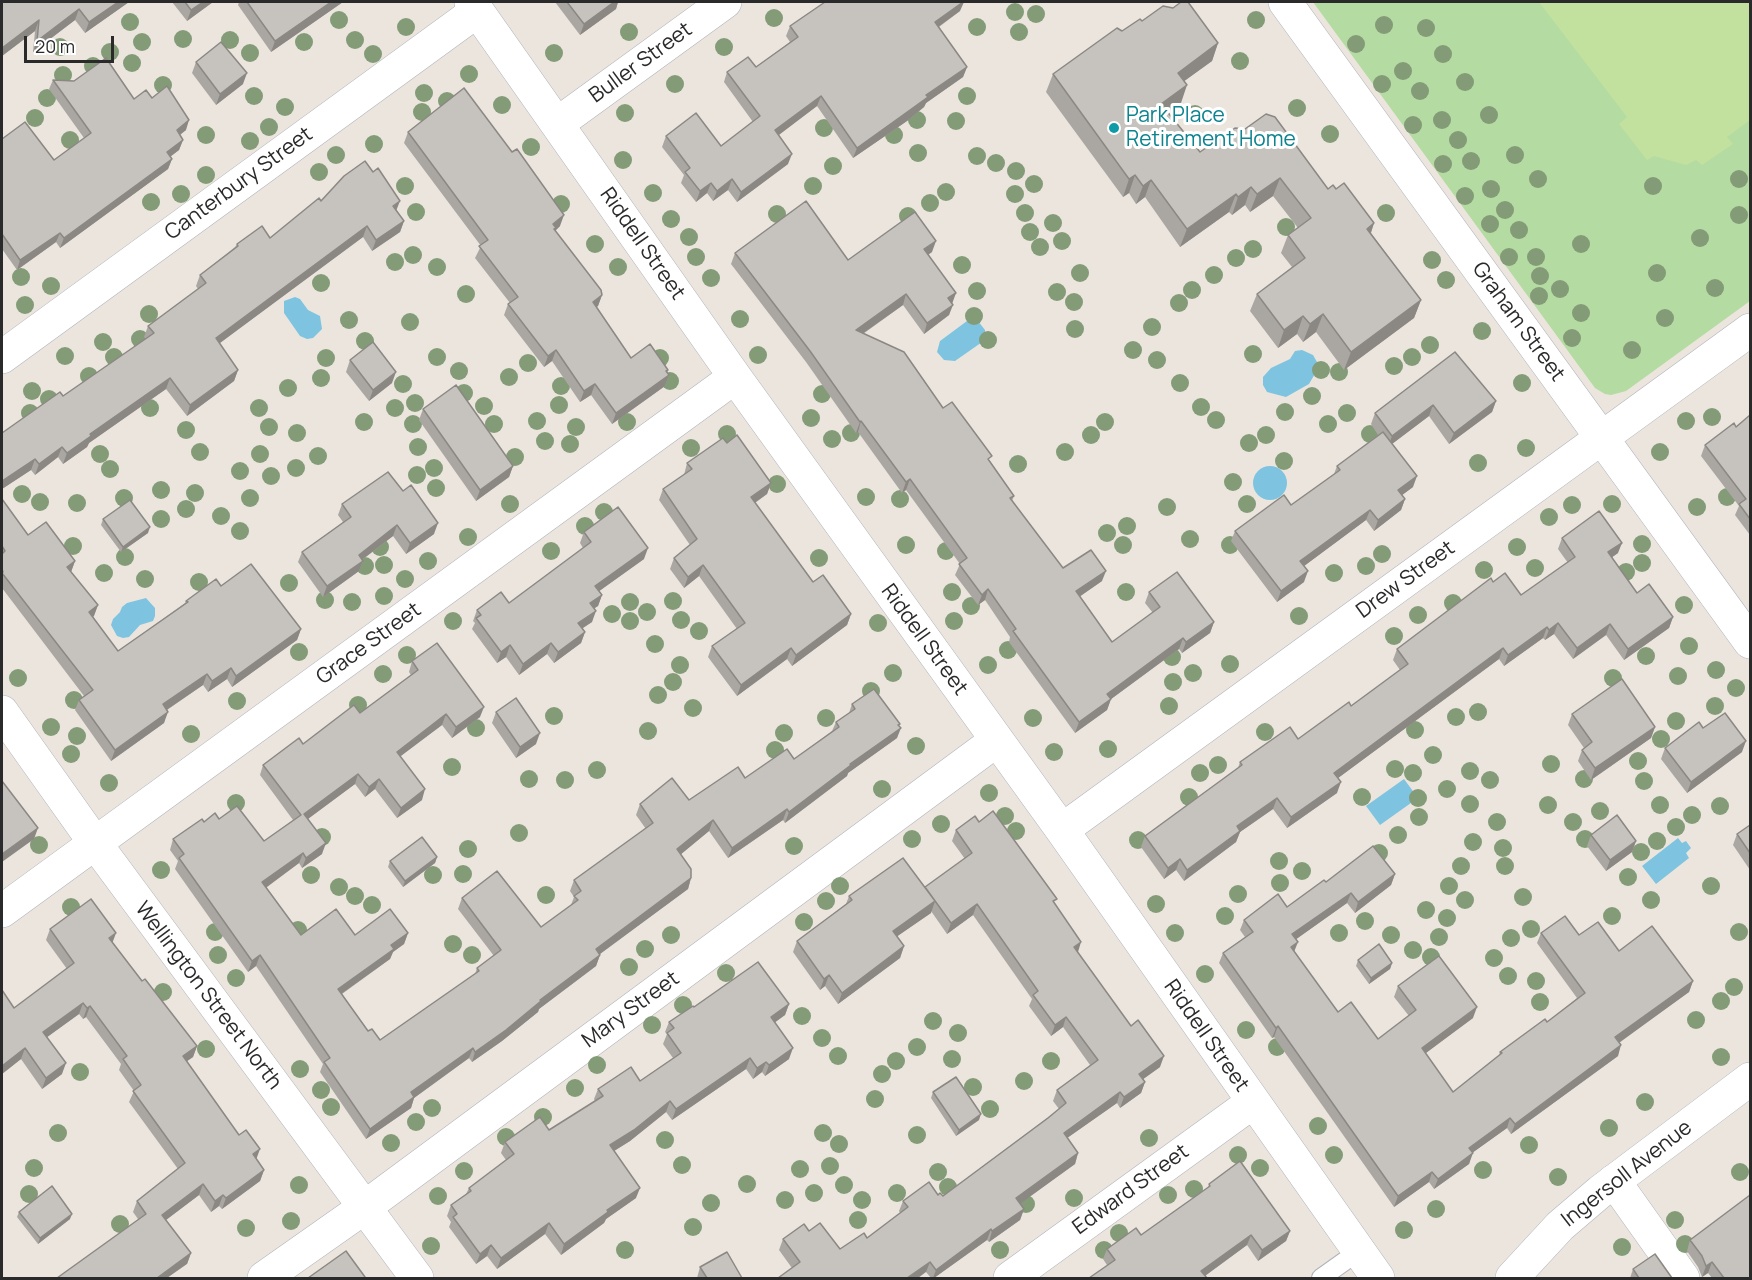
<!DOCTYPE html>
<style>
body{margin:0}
#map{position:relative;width:1752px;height:1280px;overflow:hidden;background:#ebe5de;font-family:Manrope,sans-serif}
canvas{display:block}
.frame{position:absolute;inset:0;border:3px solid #2a2a2a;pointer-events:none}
.scale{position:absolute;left:24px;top:36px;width:90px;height:27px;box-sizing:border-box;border:3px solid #2a2a2a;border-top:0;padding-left:8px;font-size:18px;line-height:21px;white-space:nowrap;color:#2a2a2a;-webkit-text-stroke:4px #fff;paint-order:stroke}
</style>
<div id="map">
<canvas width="1752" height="1280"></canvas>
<div class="frame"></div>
<div class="scale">20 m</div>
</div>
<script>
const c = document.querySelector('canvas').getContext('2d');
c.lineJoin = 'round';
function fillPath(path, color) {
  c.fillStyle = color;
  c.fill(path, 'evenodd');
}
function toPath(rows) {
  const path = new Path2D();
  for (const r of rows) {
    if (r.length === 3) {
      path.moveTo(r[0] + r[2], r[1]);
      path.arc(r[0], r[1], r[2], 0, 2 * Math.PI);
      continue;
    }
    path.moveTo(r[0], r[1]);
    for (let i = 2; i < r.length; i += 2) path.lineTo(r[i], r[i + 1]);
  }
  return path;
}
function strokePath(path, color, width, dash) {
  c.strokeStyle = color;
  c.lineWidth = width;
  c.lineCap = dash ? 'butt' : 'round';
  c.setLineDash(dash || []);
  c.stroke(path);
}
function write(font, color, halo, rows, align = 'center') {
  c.font = font + ' Manrope,sans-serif';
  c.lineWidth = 6;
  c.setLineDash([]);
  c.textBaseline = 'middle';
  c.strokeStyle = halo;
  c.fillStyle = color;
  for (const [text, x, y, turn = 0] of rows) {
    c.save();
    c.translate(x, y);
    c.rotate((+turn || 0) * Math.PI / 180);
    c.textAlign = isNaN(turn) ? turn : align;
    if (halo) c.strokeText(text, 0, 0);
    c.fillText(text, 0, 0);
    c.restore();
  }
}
const green = toPath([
 [1313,2,1750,2,1750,301,1626,391,1611,395,1605,394,1595,388]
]);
const pitch = toPath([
 [1539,2,1750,2,1750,120,1727,137,1733,144,1702,165,1696,160,1686,165,1654,156,1647,160,1619,124,1627,117]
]);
const water = toPath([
 [295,297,300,299,308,310,320,316,322,329,313,338,307,339,300,336,284,313,284,301],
 [967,321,978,321,985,330,985,340,955,361,944,360,937,352,940,341],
 [1302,350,1313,355,1317,362,1316,372,1309,384,1286,397,1267,392,1263,385,1263,377,1271,368,1290,359,1295,351],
 [1270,483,17],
 [146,598,155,608,155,616,153,621,140,625,129,637,123,638,117,636,111,625,113,619,120,612,122,607,127,603],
 [1404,779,1418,798,1380,825,1366,806],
 [1678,838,1682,843,1686,841,1691,848,1686,853,1689,858,1656,884,1642,866]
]);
const lane = toPath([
 [1321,1278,1359,1251]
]);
const street = toPath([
 [471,2,735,377,1062,830,1378,1278],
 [1285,2,1750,642],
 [557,124,725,2],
 [2,357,477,11],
 [1062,830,1750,330],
 [2,911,735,377],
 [1614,1181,1683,1278],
 [264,1278,365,1207,997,740],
 [1010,1278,1253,1102]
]);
const secondary = toPath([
 [2,712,95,843,417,1278],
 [1512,1278,1560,1226,1601,1191,1750,1079]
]);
const trees = [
 [1015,12],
 [1036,14],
 [774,18],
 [339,20],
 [1256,20],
 [130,22],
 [1384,25],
 [406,27],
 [977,27],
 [1426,28],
 [629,32],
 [1019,32],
 [183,39],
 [230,40],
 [355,40],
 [142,42],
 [304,42],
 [1356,44],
 [60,47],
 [724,47],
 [110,52],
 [250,53],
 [554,53],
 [373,54],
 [1443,54],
 [1240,61],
 [132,63],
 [93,66],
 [1403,71],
 [469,74],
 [63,75],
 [1465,82],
 [675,84],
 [1382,84],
 [163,85],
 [1420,91],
 [424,93],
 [254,96],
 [967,96],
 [47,98],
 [447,101],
 [502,105],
 [285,107],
 [1297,108],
 [422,112],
 [625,113],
 [1195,114],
 [1489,115],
 [35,118],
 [917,120],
 [1442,120],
 [956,121],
 [1413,125],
 [269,127],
 [824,128],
 [1330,134],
 [206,135],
 [894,135],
 [70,140],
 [1458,140],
 [250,141],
 [374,144],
 [531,147],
 [918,153],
 [336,155],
 [1515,155],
 [977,156],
 [623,160],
 [1471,161],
 [996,163],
 [1443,164],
 [833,166],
 [1016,171],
 [319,172],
 [206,175],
 [1538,179],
 [1739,179],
 [1034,184],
 [405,186],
 [813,186],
 [1653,186],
 [1491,189],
 [946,192],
 [653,193],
 [181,194],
 [1015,194],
 [1465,196],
 [151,202],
 [930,203],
 [561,204],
 [1505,210],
 [416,212],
 [1025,213],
 [1386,213],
 [777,214],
 [1739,215],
 [908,216],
 [671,219],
 [1053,223],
 [1490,224],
 [1286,227],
 [1519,230],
 [1030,232],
 [689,237],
 [1700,238],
 [1062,241],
 [595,244],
 [1581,244],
 [1040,247],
 [1253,249],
 [413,255],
 [696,257],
 [1509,257],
 [1536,257],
 [1236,258],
 [1432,260],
 [395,262],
 [962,265],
 [437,267],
 [618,267],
 [1080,273],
 [1657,273],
 [1214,275],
 [1540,276],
 [21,277],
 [711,278],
 [1446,280],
 [321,283],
 [51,286],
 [1715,288],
 [1560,289],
 [1192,290],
 [977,291],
 [1057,292],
 [466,294],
 [1539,296],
 [1074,302],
 [1179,303],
 [25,305],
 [1581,313],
 [149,314],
 [974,316],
 [1665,318],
 [740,319],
 [349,320],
 [410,322],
 [1152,327],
 [1075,329],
 [1482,331],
 [1572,338],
 [140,339],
 [988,340],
 [365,341],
 [103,342],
 [1430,345],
 [1133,350],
 [1632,350],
 [1253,354],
 [758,355],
 [65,356],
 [114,357],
 [437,357],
 [1412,357],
 [326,358],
 [660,358],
 [1157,360],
 [528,363],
 [1394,366],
 [1321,370],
 [459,371],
 [1339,372],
 [89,376],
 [509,377],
 [321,378],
 [670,381],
 [1180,383],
 [1522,383],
 [403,384],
 [561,386],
 [288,388],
 [32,391],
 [464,393],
 [822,394],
 [1312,396],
 [49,399],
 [415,403],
 [559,405],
 [484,406],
 [1201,407],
 [150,408],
 [259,408],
 [395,408],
 [1285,412],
 [30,413],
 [1347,413],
 [1712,417],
 [811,418],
 [1216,420],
 [537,421],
 [1686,421],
 [364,422],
 [627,422],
 [1105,422],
 [413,424],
 [494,424],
 [1328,424],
 [269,427],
 [576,427],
 [186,430],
 [297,433],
 [851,433],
 [727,434],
 [1370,434],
 [1091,435],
 [1266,435],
 [832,439],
 [545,441],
 [1249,443],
 [570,444],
 [418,447],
 [691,448],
 [1526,448],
 [200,452],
 [1065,452],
 [1660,452],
 [100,454],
 [260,454],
 [318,456],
 [515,457],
 [1284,461],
 [1478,463],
 [1018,464],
 [296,468],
 [434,468],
 [110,469],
 [240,471],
 [417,475],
 [271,476],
 [1233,482],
 [777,484],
 [436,488],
 [161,490],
 [195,493],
 [22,494],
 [866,497],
 [1727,497],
 [124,498],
 [250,498],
 [900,499],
 [40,502],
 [77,503],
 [510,504],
 [1247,504],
 [1612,504],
 [1572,505],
 [1167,507],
 [1697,507],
 [186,509],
 [604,512],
 [221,516],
 [1549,517],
 [161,519],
 [585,526],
 [1127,526],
 [240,531],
 [1107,533],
 [468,537],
 [1190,539],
 [1642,544],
 [906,545],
 [1123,545],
 [1230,545],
 [73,546],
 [380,547],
 [1517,547],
 [551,551],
 [946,551],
 [1382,554],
 [125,557],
 [819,558],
 [428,561],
 [1642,563],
 [384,565],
 [365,566],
 [1366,566],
 [1535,568],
 [1484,570],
 [1626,572],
 [104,573],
 [1334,573],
 [145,579],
 [405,579],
 [199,582],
 [289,583],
 [952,592],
 [1126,592],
 [384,596],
 [325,600],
 [673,601],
 [352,602],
 [630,602],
 [1453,603],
 [1684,605],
 [971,606],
 [647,612],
 [612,614],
 [1418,615],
 [1299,616],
 [681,620],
 [453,621],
 [630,621],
 [954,621],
 [878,623],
 [699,631],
 [1394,636],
 [655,644],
 [1689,646],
 [1008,650],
 [299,652],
 [407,655],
 [1646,656],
 [1172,657],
 [1230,664],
 [680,665],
 [988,665],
 [1716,670],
 [893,673],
 [1193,673],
 [383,674],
 [1678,676],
 [18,678],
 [1613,678],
 [673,682],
 [1173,682],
 [1736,688],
 [871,691],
 [658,695],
 [74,700],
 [237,701],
 [358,705],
 [1169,706],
 [1715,706],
 [693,708],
 [1478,712],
 [554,716],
 [1456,717],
 [826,718],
 [1033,718],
 [1676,721],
 [51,727],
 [476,728],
 [1415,730],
 [648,731],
 [1265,732],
 [784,733],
 [191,734],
 [77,736],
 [1661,739],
 [916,746],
 [1108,749],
 [775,750],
 [1054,752],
 [71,754],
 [1433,755],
 [1638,761],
 [1551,764],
 [1218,765],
 [452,767],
 [1395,769],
 [597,770],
 [1470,771],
 [1200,773],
 [1413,773],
 [529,779],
 [1584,779],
 [565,780],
 [1490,780],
 [1644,781],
 [109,783],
 [882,789],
 [1447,789],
 [989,793],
 [1189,797],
 [1362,797],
 [1418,798],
 [236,803],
 [1470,804],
 [1548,805],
 [1660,805],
 [1720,806],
 [1600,811],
 [1692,815],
 [1005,816],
 [1419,817],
 [1497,822],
 [1573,822],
 [941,824],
 [1676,827],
 [1016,831],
 [519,833],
 [1398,835],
 [322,837],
 [912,839],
 [1585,839],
 [1138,840],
 [1657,841],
 [1473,842],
 [39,845],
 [794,846],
 [1503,848],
 [468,849],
 [1641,852],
 [1379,853],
 [1279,861],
 [1461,866],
 [1505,866],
 [161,870],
 [1302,871],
 [463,874],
 [311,875],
 [433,875],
 [1628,877],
 [1280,883],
 [840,886],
 [1449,886],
 [1711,886],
 [339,887],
 [1238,894],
 [546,895],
 [355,896],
 [1523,897],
 [1465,900],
 [1651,900],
 [826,901],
 [1156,904],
 [372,905],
 [71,907],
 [1426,910],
 [1225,916],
 [1612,916],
 [1447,918],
 [1365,921],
 [804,922],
 [1531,929],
 [298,930],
 [215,932],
 [1739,932],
 [1175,933],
 [1339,933],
 [671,935],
 [1391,935],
 [1439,937],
 [1511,938],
 [453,944],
 [645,949],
 [1413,950],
 [218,955],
 [472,955],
 [1431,957],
 [1494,958],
 [629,967],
 [726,973],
 [1205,974],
 [1508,976],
 [236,978],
 [1536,981],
 [1734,987],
 [163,992],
 [1721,1001],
 [1540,1002],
 [683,1005],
 [802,1016],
 [1696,1020],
 [933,1021],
 [652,1025],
 [1246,1030],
 [958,1033],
 [822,1038],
 [917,1047],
 [1277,1047],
 [206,1049],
 [838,1056],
 [1721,1057],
 [952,1059],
 [896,1061],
 [1051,1061],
 [597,1065],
 [300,1069],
 [80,1072],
 [882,1074],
 [1024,1081],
 [973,1087],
 [575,1088],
 [321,1090],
 [875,1099],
 [1645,1102],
 [331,1107],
 [432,1108],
 [990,1109],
 [543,1117],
 [416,1122],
 [1318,1126],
 [1609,1128],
 [58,1133],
 [823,1133],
 [917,1135],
 [506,1137],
 [1149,1138],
 [665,1140],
 [391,1143],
 [839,1144],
 [1529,1145],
 [1238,1155],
 [1334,1155],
 [682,1165],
 [830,1166],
 [34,1168],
 [1260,1168],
 [800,1169],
 [1483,1170],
 [464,1171],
 [938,1172],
 [1740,1172],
 [1558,1177],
 [747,1184],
 [299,1185],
 [844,1185],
 [948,1187],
 [1194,1189],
 [814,1193],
 [897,1193],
 [29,1194],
 [1168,1195],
 [438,1196],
 [1074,1198],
 [785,1200],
 [862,1200],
 [711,1203],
 [1026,1204],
 [1436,1209],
 [858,1220],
 [1675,1220],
 [291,1221],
 [120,1224],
 [693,1227],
 [246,1228],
 [1404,1230],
 [1119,1233],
 [1685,1244],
 [431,1246],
 [1622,1247],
 [625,1250],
 [1000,1250],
 [1104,1250]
];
const wall = toPath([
 [2,2,129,2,85,33,75,20,33,52,35,31,2,56],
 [172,2,213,2,187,21],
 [239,2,343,2,271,52,238,5],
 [555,2,618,2,616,9,580,35],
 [960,11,939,27,967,67,963,77,926,103,924,107,907,121,853,158,817,106,778,135,788,164,737,202,728,190,713,201,707,193,696,202,681,183,684,175,662,147,666,136,721,146,753,122,724,82,727,72,756,67,790,42,786,36,790,26],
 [1142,21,1218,43,1212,61,1184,81,1181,103,1168,112,1200,152,1328,189,1336,189,1374,223,1371,233,1421,300,1414,318,1344,370,1316,332,1303,342,1297,334,1278,348,1250,311,1257,294,1292,267,1281,253,1288,235,1298,228,1273,196,1250,212,1245,205,1232,215,1229,212,1180,247,1145,197,1136,204,1129,193,1123,197,1046,92,1053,74,1122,31],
 [196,62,243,84,216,105,192,73],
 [53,80,134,99,152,98,186,130,180,135,183,140,179,150,170,157,172,159,168,169,60,248,56,242,17,270,2,249,2,139,54,160,84,138,49,89],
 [408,132,560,226,555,231,602,295,598,306,596,307,631,358,668,370,667,372,669,375,665,386,612,424,591,395,580,402,552,361,544,367,504,315,508,304,510,303,475,258,481,246,404,143],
 [321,201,396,211,404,221,400,232,372,251,363,237,219,343,238,370,234,381,187,416,166,389,89,443,87,447,63,464,58,457,35,475,31,470,2,489,63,396,146,339,144,337,148,326,198,289,196,286,200,275,235,247,237,244,270,238],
 [932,252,928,255,952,303,949,315,924,334,903,305,863,334,943,408,990,461,1014,496,1012,501,1063,568,1102,581,1080,596,1112,642,1153,613,1145,603,1149,592,1214,622,1210,633,1182,653,1179,649,1111,699,1107,710,1075,733,1009,642,1010,637,985,600,978,605,955,575,960,564,906,490,902,493,858,432,856,433,806,362,731,264,735,253,848,260],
 [1455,352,1496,401,1492,412,1449,444,1429,416,1392,444,1413,487,1402,495,1405,499,1401,510,1374,531,1366,520,1304,566,1304,582,1277,602,1231,541,1235,531,1291,505,1334,474,1337,466,1378,435,1371,424,1375,413],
 [350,360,392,383,369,401,346,372],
 [423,409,513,466,509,477,476,501,419,420],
 [1750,415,1750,535,1735,515,1739,506,1701,456,1705,445,1736,427],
 [727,443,771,483,767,494,755,503,813,582,851,614,847,625,792,666,787,659,737,696,708,657,712,646,737,629,699,576,684,588,670,569,674,558,690,545,659,500,663,489,684,475,687,463],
 [2,499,28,535,75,561,71,572,98,605,93,617,118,651,185,603,186,601,221,586,301,629,297,640,232,687,227,679,208,692,203,685,167,710,164,723,111,761,75,710,79,700,84,696,2,588],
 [342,504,434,534,406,554,393,536,362,560,363,561,359,571,323,597,298,562,302,552,343,522,338,515],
 [103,519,148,533,121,552,101,525],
 [584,532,644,559,599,591,602,595,598,606,594,608,592,622,582,628,585,632,581,643,554,663,547,654,519,675,506,657,497,663,472,629,475,623,473,621,477,610,509,603,583,548,580,543],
 [1562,538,1618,553,1612,557,1637,593,1673,617,1669,628,1624,660,1606,635,1573,659,1554,634,1545,640,1543,638,1504,666,1499,659,1338,778,1337,793,1287,828,1273,809,1240,832,1236,842,1184,881,1176,870,1164,879,1141,847,1145,836,1238,768,1240,762,1298,739,1351,706,1400,670,1393,660,1397,649,1493,582,1521,595,1568,563,1558,549],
 [412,661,480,717,452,738,442,725,400,756,422,800,397,818,375,789,365,797,355,784,308,819,322,854,302,868,299,863,266,887,301,935,355,935,408,933,404,944,393,952,390,959,342,994,368,1031,380,1040,475,974,477,968,494,956,458,909,462,898,541,927,571,905,574,897,570,891,574,880,646,829,636,815,640,804,689,800,794,759,832,731,836,722,849,713,852,704,899,726,897,738,848,773,847,776,785,823,783,820,728,858,709,831,681,854,691,878,688,889,599,954,600,955,596,966,539,1009,538,1012,502,1041,472,1062,469,1058,414,1098,411,1108,366,1139,320,1072,323,1064,256,966,248,972,175,869,178,861,170,850,173,839,204,822,219,819,264,841,293,820,260,775,263,765,303,744,360,713,411,675,409,672],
 [496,712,536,744,516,758,492,723],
 [1572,714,1655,727,1651,738,1591,780,1578,761,1582,750,1584,748,1568,725],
 [1703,728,1742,752,1687,793,1661,759,1665,748],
 [979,822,1055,904,1077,953,1160,1067,1143,1079,1145,1082,1141,1093,1120,1108,1117,1103,1067,1138,1078,1153,1075,1164,1020,1203,1024,1209,1020,1220,989,1242,987,1240,934,1278,931,1278,926,1272,792,1268,779,1250,783,1239,809,1231,840,1249,867,1238,900,1213,899,1211,903,1201,938,1195,943,1196,1059,1109,1053,1101,1057,1090,1090,1065,1063,1027,1051,1036,1029,1006,1032,999,973,915,947,934,931,911,931,913,897,936,904,946,900,958,838,1004,825,986,820,990,793,952,797,941,846,904,849,896,925,887,965,859,952,841,956,830],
 [1750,825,1750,870,1733,845,1737,834],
 [1591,835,1636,841,1632,852,1606,871,1587,846],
 [437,857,435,863,403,887,388,867,390,861],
 [1395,874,1391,885,1355,913,1347,903,1296,939,1294,952,1338,1012,1378,1039,1409,1016,1394,997,1398,986,1473,1018,1425,1053,1453,1092,1499,1055,1500,1052,1547,1022,1577,998,1537,943,1541,933,1579,935,1693,981,1689,992,1619,1042,1618,1056,1511,1134,1507,1128,1472,1153,1469,1164,1434,1189,1429,1182,1394,1207,1274,1037,1272,1038,1219,963,1223,953,1245,937,1240,930,1244,920,1287,907,1326,882],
 [50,929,113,943,142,981,197,1046,193,1057,186,1061,264,1170,260,1181,222,1209,219,1206,211,1212,199,1195,166,1220,191,1253,187,1264,138,1219,133,1212,137,1201,178,1169,129,1102,134,1091,119,1070,121,1064,86,1017,83,1019,79,1014,47,1037,62,1074,42,1089,21,1059,2,1074,2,990,14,1008,67,969,46,940],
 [1358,960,1392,963,1390,969,1369,984,1356,966],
 [789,1004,785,1015,774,1023,789,1059,765,1076,762,1072,753,1079,746,1069,672,1120,666,1112,630,1141,614,1151,636,1198,606,1219,604,1223,561,1255,545,1234,497,1269,487,1256,476,1264,449,1227,451,1222,447,1216,451,1205,466,1194,469,1188,506,1160,501,1153,505,1142,549,1130,595,1101,594,1099,598,1089,640,1081,673,1058,663,1044,667,1034,665,1032,669,1022,694,1007],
 [933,1092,979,1120,956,1136,931,1098],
 [1209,1184,1290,1231,1286,1241,1258,1261,1247,1245,1205,1276,1107,1265,1103,1259,1107,1249,1141,1235,1208,1188],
 [19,1212,70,1219,38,1244,17,1217],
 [1690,1240,1750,1278,1712,1278,1708,1273,1702,1277,1698,1267,1687,1251],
 [700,1267,742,1278,697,1278],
 [1633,1269,1673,1278,1630,1278]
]);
const shadedWall = toPath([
 [118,2,129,2,85,33,89,22],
 [203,2,213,2,187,21,191,10],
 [331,2,343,2,271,52,275,41],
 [614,2,618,2,616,9,580,35,584,24],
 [963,2,964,2,960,11,931,32,935,22],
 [79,9,75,20,33,52,37,41],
 [39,20,35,31,2,56,2,48],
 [1218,43,1212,61,1172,90,1178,73],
 [967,67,963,77,926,103,924,107,907,121,853,158,857,148,926,95],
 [247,73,243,84,216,105,220,94],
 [1187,85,1181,103,1154,122,1161,104],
 [821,96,817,106,771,141,775,130],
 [189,120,186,130,173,140,177,130],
 [183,140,179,150,163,162,167,152],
 [792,154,788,164,737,202,741,192],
 [172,159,168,169,60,248,64,238],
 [1135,175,1129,193,1123,197,1129,179],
 [1280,178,1273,196,1250,212,1257,194],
 [732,179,728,190,713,201,717,191],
 [1151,180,1145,197,1136,204,1143,186],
 [711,183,707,193,696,202,700,191],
 [1251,187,1245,205,1232,215,1238,197],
 [1236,194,1229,212,1180,247,1187,229],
 [400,201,396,211,393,206],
 [564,215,560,226,556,230,552,239,553,224],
 [404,221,400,232,372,251,376,240],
 [1374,223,1368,241,1367,229],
 [367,226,363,237,212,349,216,338],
 [60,233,56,242,17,270,20,260],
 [936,241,932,252,920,260,924,249],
 [956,293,952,304,948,298],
 [906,294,903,305,852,341,856,330],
 [602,295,598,306,589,313,593,302],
 [1421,300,1414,318,1344,370,1351,352],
 [953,305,949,315,924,334,927,323],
 [1323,314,1316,332,1303,342,1310,324],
 [1303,316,1297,334,1278,348,1284,330],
 [556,350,552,361,544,367,548,356],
 [238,370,234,381,187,416,190,405],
 [668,370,665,377,669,375,665,386,612,424,616,413],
 [396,372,392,383,369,401,373,390],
 [170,378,166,389,89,443,87,447,63,464,67,453,90,434],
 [595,384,591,395,580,402,584,391],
 [1496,401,1492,412,1449,444,1454,433],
 [1433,405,1429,416,1388,447,1392,436],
 [861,421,858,432,856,433,860,422],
 [62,447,58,457,35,475,39,464],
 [35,459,31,470,2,489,2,481],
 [513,466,509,477,476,501,480,490],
 [1417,476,1413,487,1394,501,1398,490],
 [910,479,906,490,902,493,906,482],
 [771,483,767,494,747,508,751,497],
 [1405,499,1401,510,1374,531,1378,520],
 [1370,510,1366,520,1296,572,1300,561],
 [438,523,434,534,406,554,410,543],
 [397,525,393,536,355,565,359,555],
 [150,527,148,533,121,552,123,547],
 [1622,543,1618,553,1604,563,1608,552],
 [648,548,644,559,591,597,595,586],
 [75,561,71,572,67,567],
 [363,561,359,571,323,597,327,586],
 [703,565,699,576,684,588,688,577],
 [1106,571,1102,581,1072,602,1076,591],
 [1308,571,1304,582,1277,602,1281,591],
 [988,589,985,600,978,605,982,595],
 [602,595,598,606,586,614,590,603],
 [98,605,94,616,85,623,89,612],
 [596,611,592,622,574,634,578,623],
 [851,614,847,625,792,666,796,655],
 [1673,617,1669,628,1624,660,1628,649],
 [1214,622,1210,633,1182,653,1186,642],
 [1558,623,1554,634,1545,640,1549,630],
 [1610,624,1606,635,1573,659,1577,648],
 [1547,627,1543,638,1504,666,1508,655],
 [301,629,297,640,232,687,236,676],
 [585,632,581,643,554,663,558,652],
 [1183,638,1179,649,1103,705,1107,694],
 [551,643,547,654,519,675,523,664],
 [510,645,506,657,497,663,501,652],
 [791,648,787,659,737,696,741,685],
 [1503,648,1499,659,1330,784,1334,773],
 [231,668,227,679,208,692,212,681],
 [207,674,203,685,159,715,163,704],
 [1111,699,1107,710,1075,733,1079,722],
 [484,707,480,717,452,738,456,727],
 [168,712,164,723,111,761,115,750],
 [446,714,442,725,393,762,397,752],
 [900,724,897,730,901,728,897,738,848,773,847,776,785,823,789,812],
 [1655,727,1651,738,1591,780,1595,768],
 [540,733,536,744,516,758,520,747],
 [1746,741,1742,752,1687,793,1691,782],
 [358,774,355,784,301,824,304,814],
 [379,779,375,789,365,797,369,787],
 [1341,782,1337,793,1287,828,1291,817],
 [425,789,422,800,397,818,401,808],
 [1277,798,1273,809,1240,832,1236,842,1184,881,1187,870,1237,826],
 [787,809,783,820,728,858,732,848],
 [713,820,709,831,674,860,677,849],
 [38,828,34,839,2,862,2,854],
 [1636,841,1632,852,1606,871,1610,860],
 [326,843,322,854,302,868,306,858],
 [303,853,299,863,259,893,262,882],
 [437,857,435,863,403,887,405,881],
 [1180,859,1176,870,1164,879,1168,868],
 [1395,874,1391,885,1355,913,1358,902],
 [691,878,688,889,592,960,596,949],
 [1351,893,1347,903,1288,945,1292,934],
 [935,901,931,913,889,942,893,931],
 [977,904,973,915,947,934,951,923],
 [116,933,112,944,109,938],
 [408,933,404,944,393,952,390,959,334,999,338,989,391,945],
 [1081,942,1078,952,1074,947],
 [1298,942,1294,952,1291,947],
 [904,946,900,958,838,1004,842,993],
 [260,955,256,966,248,972,252,961],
 [600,955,596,966,539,1009,538,1012,502,1041,472,1062,475,1052,540,1000],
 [1392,963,1390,969,1369,984,1371,978],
 [829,975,825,986,820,990,824,979],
 [1693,981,1689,992,1612,1048,1615,1037],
 [83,1003,79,1014,39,1043,43,1032],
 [789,1004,785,1015,767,1028,771,1017],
 [90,1006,86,1017,83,1019,87,1008],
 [1477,1007,1473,1018,1418,1059,1422,1048],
 [1066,1017,1063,1027,1051,1036,1055,1025],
 [1278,1026,1274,1037,1272,1038,1276,1028],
 [1621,1045,1618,1056,1511,1134,1515,1124],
 [197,1046,193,1057,179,1067,183,1056],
 [25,1048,21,1059,2,1074,2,1066],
 [473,1048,469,1058,414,1098,411,1108,366,1139,370,1129,411,1092],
 [793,1048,789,1059,765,1076,769,1065],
 [1164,1056,1160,1067,1135,1085,1139,1074],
 [750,1058,746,1069,672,1120,676,1109],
 [766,1062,762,1072,753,1079,757,1068],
 [66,1063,62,1074,42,1089,46,1078],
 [1145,1082,1141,1093,1120,1108,1124,1097],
 [1120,1092,1117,1103,1060,1143,1064,1133],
 [670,1101,666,1112,630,1141,606,1156,610,1145],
 [981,1114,979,1120,956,1136,959,1130],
 [1510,1118,1507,1128,1465,1158,1469,1148],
 [260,1149,256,1160,253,1154],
 [1078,1153,1075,1164,1013,1209,1016,1198],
 [1473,1153,1469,1164,1434,1189,1438,1179],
 [264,1170,260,1181,222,1209,226,1198],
 [1432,1172,1429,1182,1394,1207,1398,1196],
 [203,1184,199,1195,158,1226,162,1215],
 [640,1188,636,1198,606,1219,604,1223,561,1255,564,1244,607,1210],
 [223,1195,219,1206,211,1212,215,1201],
 [1024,1209,1020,1220,989,1242,992,1231],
 [72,1214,70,1219,38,1244,40,1238],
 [549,1223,545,1234,497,1269,501,1258],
 [991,1229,987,1240,934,1278,933,1278,936,1270],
 [1290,1231,1286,1241,1258,1261,1262,1250],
 [1251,1235,1247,1245,1202,1278,1201,1271],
 [491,1245,487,1256,476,1264,480,1254],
 [191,1253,187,1264,167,1278,157,1278],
 [930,1262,926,1272,918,1278,907,1278],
 [1712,1262,1708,1273,1702,1277,1706,1266]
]);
const building = toPath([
 [2,2,118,2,89,22,79,9,37,41,39,20,2,48,2,2],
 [185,2,203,2,191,10,185,2],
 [247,2,331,2,275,41,247,2],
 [567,2,614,2,584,24,567,2],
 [825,2,963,2,935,22,967,67,926,95,928,97,910,110,857,148,821,96,775,130,792,154,741,192,732,179,717,191,711,183,700,191,685,172,690,168,666,136,696,113,721,146,760,116,727,72,748,57,756,67,798,37,790,26,825,2],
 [1181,2,1188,2,1218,43,1178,73,1187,85,1161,104,1200,152,1235,128,1245,129,1266,114,1275,117,1328,189,1333,185,1336,189,1344,183,1374,223,1367,229,1421,300,1351,352,1323,314,1310,324,1303,316,1284,330,1257,294,1305,258,1288,235,1311,218,1280,178,1257,194,1251,187,1238,197,1236,194,1187,229,1151,180,1143,186,1135,175,1129,179,1053,74,1117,28,1122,31,1140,19,1142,21,1163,6,1173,8,1181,2],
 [221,42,247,73,220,94,196,62,221,42],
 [106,58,134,99,146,90,152,98,167,86,189,120,177,130,183,140,167,152,172,159,64,238,60,233,20,260,2,234,2,139,25,122,54,160,91,133,53,80,74,81,106,58],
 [464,88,512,152,517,149,564,215,553,224,556,228,554,229,601,290,602,295,593,302,631,358,650,344,668,370,666,371,669,375,616,413,595,384,584,391,556,350,548,356,508,304,518,297,479,246,488,240,408,132,464,88],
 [365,161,373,172,378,168,400,201,393,206,404,221,376,240,367,226,216,338,238,370,190,405,170,378,90,434,91,436,67,453,62,447,39,464,35,459,2,481,2,433,60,392,63,396,154,333,148,326,206,283,200,275,238,246,237,244,262,226,270,238,319,198,321,201,344,176,365,161],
 [806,201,848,260,915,212,936,241,924,249,956,293,948,298,953,305,927,323,906,294,856,330,904,352,943,408,952,402,992,456,988,459,1014,496,1010,498,1063,568,1091,550,1106,571,1076,591,1112,642,1160,607,1149,592,1177,572,1214,622,1186,642,1183,638,1107,694,1111,699,1079,722,1013,631,1016,629,988,589,982,595,959,564,967,558,910,479,906,482,861,421,860,422,810,351,735,253,806,201],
 [373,342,396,372,373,390,350,360,373,342],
 [1455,352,1496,401,1454,433,1433,405,1392,436,1375,413,1455,352],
 [456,385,513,466,480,490,423,409,456,385],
 [1750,415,1750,519,1739,504,1746,499,1705,445,1734,423,1736,427,1750,415],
 [1383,432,1417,476,1398,490,1405,499,1378,520,1370,510,1300,561,1308,571,1281,591,1235,531,1284,495,1291,505,1340,470,1337,466,1383,432],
 [737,435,771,483,751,497,813,582,823,575,851,614,796,655,791,648,741,685,712,646,745,623,703,565,688,577,674,558,697,539,663,489,692,469,687,463,723,438,727,443,737,435],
 [388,472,403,491,411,485,438,523,410,543,397,525,359,555,363,561,327,586,302,552,351,517,342,504,388,472],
 [2,499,28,535,46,522,75,561,67,567,98,605,89,612,118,651,188,602,186,601,216,579,221,586,251,564,301,629,236,676,231,668,212,681,207,674,163,704,168,712,115,750,79,700,93,690,2,573,3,572,2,569,2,554,5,551,2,546,2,499],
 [130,500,150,527,123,547,103,519,130,500],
 [618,507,648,548,595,586,602,595,590,603,596,611,578,623,585,632,558,652,551,643,523,664,510,645,501,652,476,618,481,615,477,610,501,592,509,603,591,542,584,532,618,507],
 [1599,511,1622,543,1608,552,1637,593,1649,584,1673,617,1628,649,1610,624,1577,648,1558,623,1549,630,1547,627,1508,655,1503,648,1334,773,1341,782,1291,817,1277,798,1237,826,1240,831,1187,870,1180,859,1168,868,1145,836,1242,765,1240,762,1290,727,1298,739,1349,702,1351,706,1408,664,1397,649,1491,578,1493,582,1505,573,1521,595,1575,557,1562,538,1599,511],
 [437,643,484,707,456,727,446,714,397,752,425,789,401,808,379,779,369,787,358,774,304,814,326,843,306,858,303,853,262,882,301,935,336,909,355,935,390,909,408,933,391,945,394,949,338,989,368,1031,372,1029,380,1040,479,971,477,968,501,950,462,898,497,871,541,927,578,900,574,896,581,891,574,880,653,823,640,804,672,778,689,800,738,767,745,778,787,749,794,759,839,727,836,722,855,709,852,704,874,689,900,724,898,725,901,728,850,764,851,765,789,812,787,809,732,848,713,820,677,849,691,869,691,878,596,949,600,955,540,1000,541,1001,506,1030,475,1052,473,1048,411,1092,414,1097,370,1129,324,1062,330,1058,260,955,252,961,179,858,184,854,173,839,202,819,204,822,215,813,219,819,237,806,264,841,301,815,263,765,299,738,303,744,354,705,360,713,418,670,412,661,437,643],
 [1622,679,1655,727,1595,768,1582,750,1592,742,1572,714,1622,679],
 [516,698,540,733,520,747,496,712,516,698],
 [1725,713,1746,741,1691,782,1665,748,1699,722,1703,728,1725,713],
 [2,781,38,828,2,854,2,781],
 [993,811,1057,899,1053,901,1081,942,1074,947,1131,1026,1138,1020,1164,1056,1139,1074,1145,1082,1124,1097,1120,1092,1064,1133,1078,1153,1016,1198,1024,1209,992,1231,991,1229,936,1270,930,1262,907,1278,778,1278,800,1262,783,1239,804,1224,809,1231,820,1223,840,1249,864,1233,867,1238,908,1207,903,1201,929,1182,938,1195,940,1193,943,1196,1048,1118,1066,1103,1057,1090,1098,1060,1066,1017,1055,1025,1033,995,1038,991,977,904,951,923,925,887,972,853,956,830,975,816,979,822,993,811],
 [1617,815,1636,841,1610,860,1591,835,1617,815],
 [1750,825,1750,853,1737,834,1750,825],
 [422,837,437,857,405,881,390,861,422,837],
 [1373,846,1395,874,1358,902,1351,893,1292,934,1298,942,1291,947,1338,1012,1351,1002,1378,1039,1416,1010,1398,986,1439,956,1477,1007,1422,1048,1453,1092,1502,1053,1500,1052,1545,1019,1547,1022,1585,993,1541,933,1565,916,1579,935,1598,922,1619,951,1652,926,1693,981,1615,1037,1621,1045,1515,1124,1510,1118,1469,1148,1473,1153,1438,1179,1432,1172,1398,1196,1278,1026,1276,1028,1223,953,1253,932,1244,920,1278,894,1287,907,1324,880,1326,882,1373,846],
 [903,858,935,901,893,931,904,946,842,993,829,975,824,979,797,941,852,900,849,896,903,858],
 [91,899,116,933,109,938,142,981,145,979,197,1046,183,1056,239,1135,246,1130,260,1149,253,1154,264,1170,226,1198,223,1195,215,1201,203,1184,162,1215,191,1253,157,1278,57,1278,146,1214,137,1201,185,1163,133,1091,141,1085,123,1059,127,1056,90,1006,87,1008,83,1003,43,1032,66,1063,46,1078,25,1048,2,1066,2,990,14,1008,74,963,50,929,91,899],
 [1379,944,1392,963,1371,978,1358,960,1379,944],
 [758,962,789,1004,771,1017,793,1048,769,1065,766,1062,757,1068,750,1058,676,1109,670,1101,634,1130,610,1145,640,1188,607,1210,608,1212,564,1244,549,1223,501,1258,491,1245,480,1254,453,1217,457,1214,451,1205,471,1191,469,1188,514,1154,505,1142,540,1117,549,1130,603,1096,598,1089,631,1067,640,1081,681,1053,667,1033,674,1028,669,1022,693,1006,694,1007,758,962],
 [956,1077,981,1114,959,1130,933,1092,956,1077],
 [1240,1161,1290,1231,1262,1250,1251,1235,1201,1271,1207,1278,1089,1278,1115,1260,1107,1249,1136,1228,1141,1235,1210,1186,1209,1184,1240,1161],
 [52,1186,72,1214,40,1238,19,1212,52,1186],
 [1750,1195,1750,1278,1724,1278,1712,1262,1706,1266,1702,1256,1690,1240,1750,1195],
 [346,1251,365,1277,363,1278,308,1278,346,1251],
 [727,1252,742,1278,707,1278,700,1267,727,1252],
 [1655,1254,1672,1278,1673,1278,1639,1278,1633,1269,1655,1254]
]);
const markers = [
 [1114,128,6,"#0f9aa8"]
];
const streetNames = [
 ["Buller Street",641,63,-36],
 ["Canterbury Street",239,184,-36],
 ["Riddell Street",642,244,55],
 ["Graham Street",1518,322,54],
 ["Drew Street",1406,580,-36],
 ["Riddell Street",924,640,54],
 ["Grace Street",369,644,-36],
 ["Wellington Street North",208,996,53],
 ["Mary Street",631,1010,-36],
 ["Riddell Street",1206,1036,55],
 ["Ingersoll Avenue",1627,1174,-38],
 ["Edward Street",1131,1190,-36]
];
const cultureNames = [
 ["Park Place",1126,116],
 ["Retirement Home",1126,140]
];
fillPath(green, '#b4dba1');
fillPath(pitch, '#c3e19e');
fillPath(water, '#7ec4e0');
strokePath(lane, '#b2b4bc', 20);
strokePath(street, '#b2b4bc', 34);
strokePath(secondary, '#b2b4bc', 34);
strokePath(lane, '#fff', 18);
strokePath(street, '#fff', 33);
strokePath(secondary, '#fff', 33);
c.fillStyle = '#839b77';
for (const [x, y] of trees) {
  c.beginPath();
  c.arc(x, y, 9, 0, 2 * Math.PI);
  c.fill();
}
fillPath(wall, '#aaa7a3');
fillPath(shadedWall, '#8b8884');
fillPath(building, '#c6c2bd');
strokePath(building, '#8b8884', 1.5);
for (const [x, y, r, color] of markers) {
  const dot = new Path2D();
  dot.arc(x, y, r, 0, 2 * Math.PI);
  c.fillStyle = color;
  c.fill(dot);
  strokePath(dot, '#fff', 2);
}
write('21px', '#2a2a2a', '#fff', streetNames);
write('21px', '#0d838f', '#fff', cultureNames, 'left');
</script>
